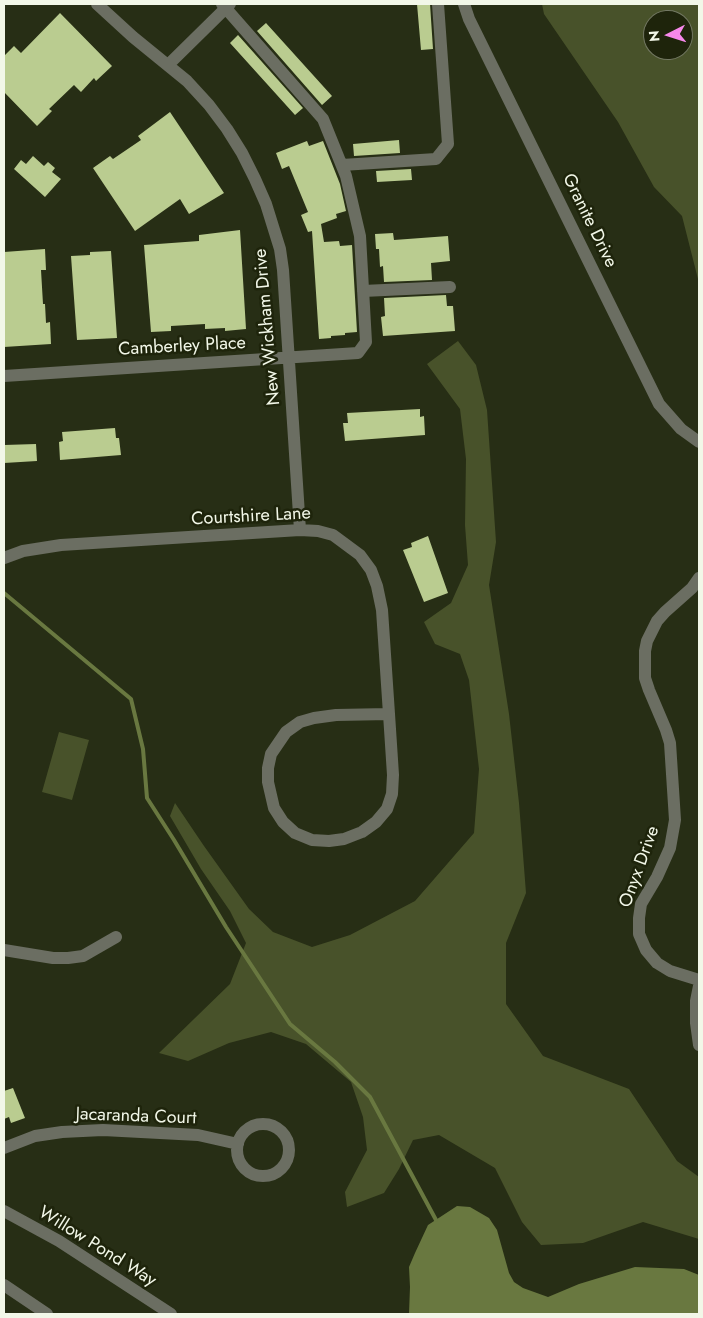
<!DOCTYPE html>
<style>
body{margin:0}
#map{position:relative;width:703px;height:1318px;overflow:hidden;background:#272e15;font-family:Jost,sans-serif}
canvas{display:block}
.frame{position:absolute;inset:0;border:5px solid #f2f7e8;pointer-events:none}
.north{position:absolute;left:643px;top:10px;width:50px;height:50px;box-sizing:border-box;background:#1e240b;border:1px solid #737863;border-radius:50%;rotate:265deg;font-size:14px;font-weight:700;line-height:20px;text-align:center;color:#f2f7e8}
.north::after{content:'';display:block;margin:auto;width:18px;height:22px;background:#f788eb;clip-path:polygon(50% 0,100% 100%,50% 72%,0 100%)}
</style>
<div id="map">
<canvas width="703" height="1318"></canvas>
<div class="frame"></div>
<div class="north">N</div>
</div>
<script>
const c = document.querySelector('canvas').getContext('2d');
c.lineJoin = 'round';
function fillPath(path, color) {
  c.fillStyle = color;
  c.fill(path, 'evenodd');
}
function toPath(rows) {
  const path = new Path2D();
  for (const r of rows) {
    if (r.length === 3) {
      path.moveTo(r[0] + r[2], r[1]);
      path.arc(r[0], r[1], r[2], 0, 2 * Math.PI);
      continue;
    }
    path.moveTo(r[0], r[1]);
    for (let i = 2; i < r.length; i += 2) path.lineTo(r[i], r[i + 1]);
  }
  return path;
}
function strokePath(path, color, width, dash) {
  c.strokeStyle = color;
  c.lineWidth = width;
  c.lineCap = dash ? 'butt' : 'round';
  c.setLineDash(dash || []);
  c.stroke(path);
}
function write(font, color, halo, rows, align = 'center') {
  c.font = font + ' Jost,sans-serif';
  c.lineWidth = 5;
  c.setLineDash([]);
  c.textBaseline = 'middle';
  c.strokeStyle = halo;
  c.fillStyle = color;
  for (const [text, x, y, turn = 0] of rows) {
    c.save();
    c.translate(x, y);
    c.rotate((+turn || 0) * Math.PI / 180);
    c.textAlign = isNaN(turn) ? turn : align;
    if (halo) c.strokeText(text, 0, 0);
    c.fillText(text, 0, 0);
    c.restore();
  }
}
const green = toPath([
 [542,4,699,4,699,283,682,216,654,187,618,122,544,14],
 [653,20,683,20,683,50,653,50],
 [458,341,476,365,487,410,496,542,489,585,509,714,519,803,526,893,506,943,506,1004,543,1056,629,1089,677,1161,699,1177,699,1239,643,1222,583,1243,541,1245,522,1222,495,1168,439,1135,413,1140,399,1169,384,1193,347,1207,345,1192,367,1150,363,1117,351,1082,306,1044,271,1032,229,1043,188,1061,159,1053,230,984,246,943,230,911,201,869,170,816,175,803,204,846,249,909,273,932,312,947,350,935,415,901,474,833,479,769,469,680,460,654,435,644,424,622,451,603,468,565,465,525,466,459,460,409,427,364],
 [59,732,89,740,72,800,42,792]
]);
const water = toPath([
 [457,1206,470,1207,489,1218,497,1230,509,1273,514,1282,523,1288,548,1297,579,1284,635,1267,684,1269,699,1275,699,1314,409,1314,410,1287,409,1267,415,1253,428,1225]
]);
const stream = toPath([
 [4,593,131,699,143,749,147,798,174,840,226,927,290,1024,335,1062,370,1097,436,1220]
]);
const building = toPath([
 [417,4,430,4,433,49,421,50],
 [60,13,112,66,96,81,94,78,81,92,74,85,49,109,52,111,37,126,4,92,4,56,14,46,21,53],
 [266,23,332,96,322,105,257,31],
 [238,35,303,108,295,115,230,43],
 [170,112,224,193,189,214,180,199,135,231,93,168,110,156,113,159,141,140,138,136],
 [399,140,400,153,354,156,353,144],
 [307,141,309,146,323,141,340,184,346,211,336,214,337,218,321,224,324,242,339,241,340,246,352,245,357,332,345,333,345,335,331,336,331,338,319,339,312,231,308,232,301,215,308,212,289,166,282,169,276,153],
 [33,156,44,166,48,162,55,168,52,172,61,179,45,197,14,169,21,160,26,164],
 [411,169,412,180,377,182,376,171],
 [240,230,246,329,225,331,225,328,205,329,205,324,171,326,171,331,151,332,144,245,199,241,199,235],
 [393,233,394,240,448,236,450,261,431,263,432,280,384,282,383,266,380,267,379,249,376,249,375,234],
 [45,249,46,270,41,270,43,304,45,304,46,323,50,322,51,344,4,347,4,252],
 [111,251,117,338,77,340,71,256,90,255,90,252],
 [446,295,447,306,453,306,455,331,383,336,381,317,385,316,384,298],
 [420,409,420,417,424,416,425,435,345,441,343,423,348,423,347,413],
 [115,428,116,438,119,438,121,455,60,460,59,442,63,441,62,432],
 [36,444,37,461,4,463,4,445],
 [428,536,448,593,424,602,403,550,412,547,411,543],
 [13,1088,25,1118,11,1123,9,1117,4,1119,4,1091]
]);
const minor = toPath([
 [97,4,133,37,187,81,209,105,227,129,242,153,255,179,266,204,280,249,283,270,300,530],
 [464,4,469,19,659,404,681,429,699,442],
 [168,65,230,4],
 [342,165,436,159,448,144,438,4],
 [363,291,450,287],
 [4,376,358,353,366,342,360,236,346,176,323,119,222,4],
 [4,558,23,551,61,545,300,530,318,531,333,535,360,555,371,570,377,586,382,610,389,714],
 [699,578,692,588,665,612,657,621,647,641,645,651,645,678,649,690,666,730,670,743,675,820,670,848,657,877,641,904,639,918,639,934,646,950,657,963,670,971,699,980],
 [389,714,393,775,392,794,387,809,376,822,362,832,344,839,329,841,312,840,295,833,283,822,274,808,268,782,268,768,271,754,286,732,300,722,314,718,336,715,389,714],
 [4,950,53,958,68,958,83,956,116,937],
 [699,986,696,1001,696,1023,699,1045],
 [263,1150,26],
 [4,1148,35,1136,62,1132,103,1130,198,1135,238,1144],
 [4,1211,59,1241,171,1314],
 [4,1285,47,1314]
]);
const streetNames = [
 ["Granite Drive",589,221,64],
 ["New Wickham Drive",268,327,-95],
 ["Camberley Place",182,347,-3],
 ["Courtshire Lane",251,517,-3],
 ["Onyx Drive",640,867,-70],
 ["Jacaranda Court",136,1117,2],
 ["Willow Pond Way",97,1247,32]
];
fillPath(green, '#48522a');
fillPath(water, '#697840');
strokePath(stream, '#697840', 4);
fillPath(building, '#bacc90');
strokePath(minor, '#6b6e62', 12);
write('18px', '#f2f7e8', '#1e240b', streetNames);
</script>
